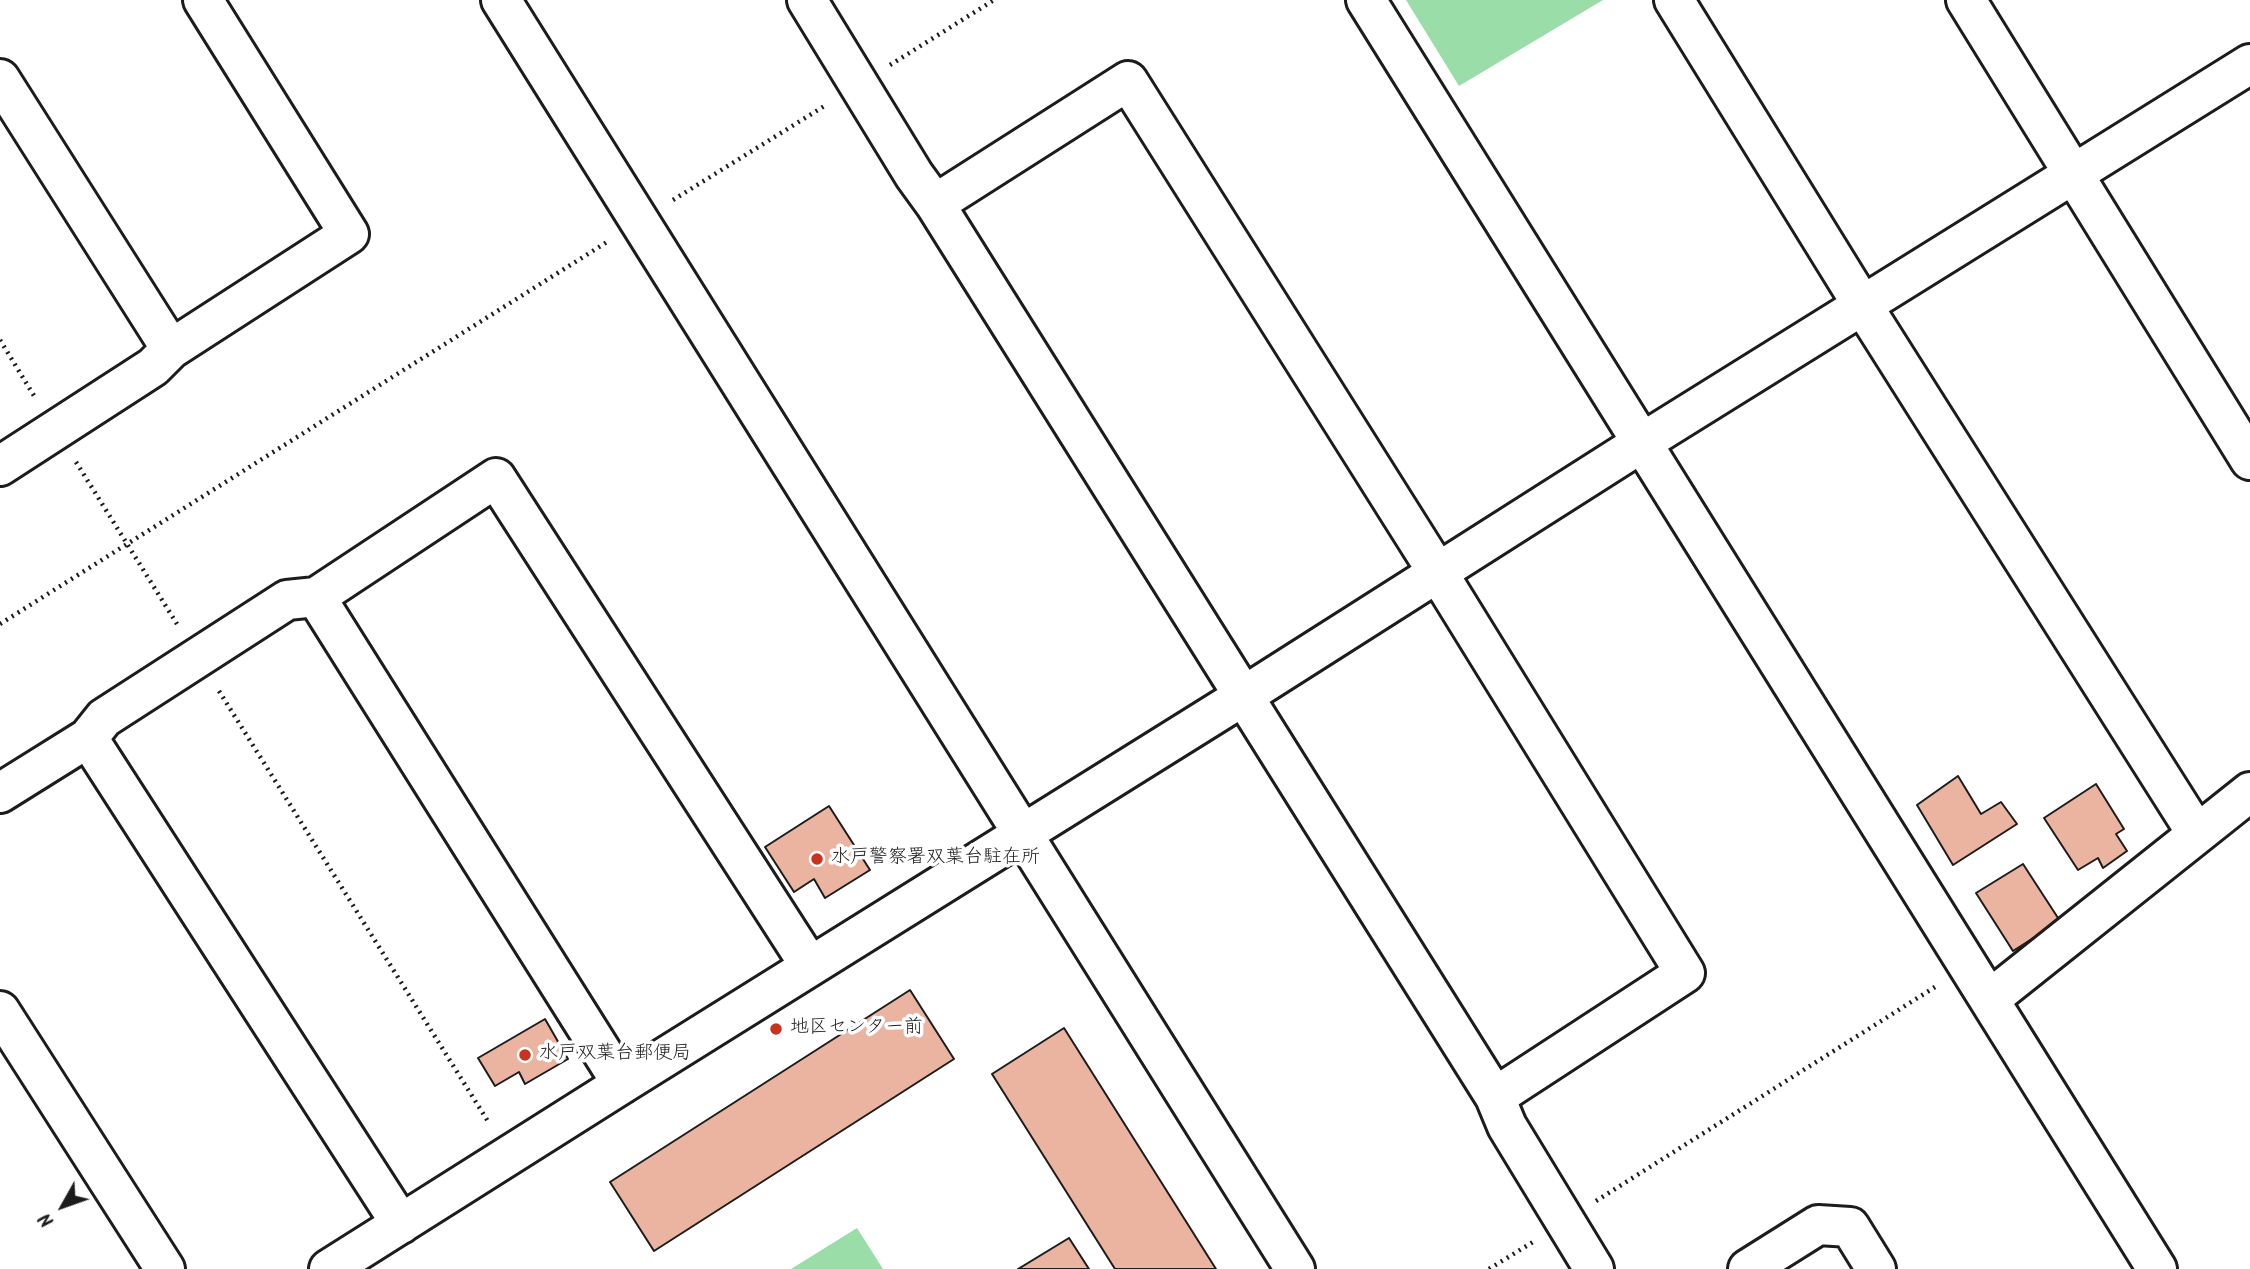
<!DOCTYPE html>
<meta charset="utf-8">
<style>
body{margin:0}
#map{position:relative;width:2250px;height:1269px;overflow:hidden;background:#fff;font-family:Kalam,sans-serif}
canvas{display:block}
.north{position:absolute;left:28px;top:1171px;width:70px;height:70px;-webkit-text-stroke:5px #fff;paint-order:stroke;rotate:230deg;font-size:19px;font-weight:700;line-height:28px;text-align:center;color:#1c1c1c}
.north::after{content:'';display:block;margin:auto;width:24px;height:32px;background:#1c1c1c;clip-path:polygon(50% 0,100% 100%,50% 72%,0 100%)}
</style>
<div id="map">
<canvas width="2250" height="1269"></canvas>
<div class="north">N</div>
</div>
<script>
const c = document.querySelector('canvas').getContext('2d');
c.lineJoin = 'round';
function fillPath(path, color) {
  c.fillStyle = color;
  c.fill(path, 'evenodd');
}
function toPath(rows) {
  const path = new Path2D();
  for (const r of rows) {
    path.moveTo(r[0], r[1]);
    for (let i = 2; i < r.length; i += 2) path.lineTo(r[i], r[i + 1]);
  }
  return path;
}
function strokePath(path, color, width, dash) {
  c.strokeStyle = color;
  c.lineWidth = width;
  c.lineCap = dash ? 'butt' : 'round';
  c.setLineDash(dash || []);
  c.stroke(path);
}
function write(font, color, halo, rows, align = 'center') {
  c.font = font + ' Kalam,"Klee One",sans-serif';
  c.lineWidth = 7;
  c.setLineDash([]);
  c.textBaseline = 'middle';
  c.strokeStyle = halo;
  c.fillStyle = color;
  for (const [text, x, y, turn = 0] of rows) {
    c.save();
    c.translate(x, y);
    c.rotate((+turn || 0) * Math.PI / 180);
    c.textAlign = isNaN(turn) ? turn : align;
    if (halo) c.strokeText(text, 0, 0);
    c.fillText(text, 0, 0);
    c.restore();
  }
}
const green = toPath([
 [1406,0,1603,0,1459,86],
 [857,1228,883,1269,791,1269]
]);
const building = toPath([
 [1958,776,1981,814,2001,802,2017,824,1953,865,1917,805,1958,776],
 [2096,784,2124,829,2116,834,2127,851,2103,868,2098,858,2078,870,2044,818,2096,784],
 [829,806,870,870,825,898,814,879,794,892,765,847,829,806],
 [2023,864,2060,921,2013,951,1976,893,2023,864],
 [910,990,954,1059,654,1251,610,1182,910,990],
 [545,1019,568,1059,525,1084,519,1072,495,1086,478,1058,545,1019],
 [1064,1028,1216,1269,1115,1269,992,1074,1064,1028],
 [1069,1238,1089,1269,1018,1269,1069,1238]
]);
const path = toPath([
 [890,65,994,0],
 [673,200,826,105],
 [0,340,36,399],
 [76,462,177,624],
 [0,624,607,242],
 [219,691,489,1123],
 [1596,1201,1935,987],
 [1489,1269,1533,1242]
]);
const minor = toPath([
 [501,0,1295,1269],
 [807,0,914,175,935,204,1495,1097,1507,1126,1594,1269],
 [1366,0,2157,1269],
 [1674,0,1863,306,2197,834],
 [1966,0,2250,460],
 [0,79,171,349,349,234,203,0],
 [935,204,1128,81,1438,573,1685,973,1495,1097],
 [0,466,153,367,171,349],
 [88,738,104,718,287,600,316,597],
 [0,793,88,738,401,1224],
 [1990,999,2250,792],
 [0,1011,165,1269],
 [622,1084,316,597,496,478,810,966],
 [329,1269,622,1084,1242,697,1643,442,2250,64],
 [1748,1269,1818,1225,1850,1227,1876,1269]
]);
const markers = [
 [817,859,7,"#c8321e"],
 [776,1029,7,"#c8321e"],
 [525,1055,7,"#c8321e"]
];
const poiNames = [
 ["水戸警察署双葉台駐在所",831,859],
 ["地区センター前",790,1029],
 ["水戸双葉台郵便局",539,1055]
];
fillPath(green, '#9adda8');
fillPath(building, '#ebb4a1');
strokePath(building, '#1c1c1c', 2);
strokePath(minor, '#1c1c1c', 44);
strokePath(path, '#1c1c1c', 4.5, [2, 5]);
strokePath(minor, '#fff', 38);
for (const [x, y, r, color] of markers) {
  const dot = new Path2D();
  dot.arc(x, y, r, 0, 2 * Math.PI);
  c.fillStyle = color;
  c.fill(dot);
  strokePath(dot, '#fff', 2.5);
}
write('19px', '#1c1c1c', '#fff', poiNames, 'left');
</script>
